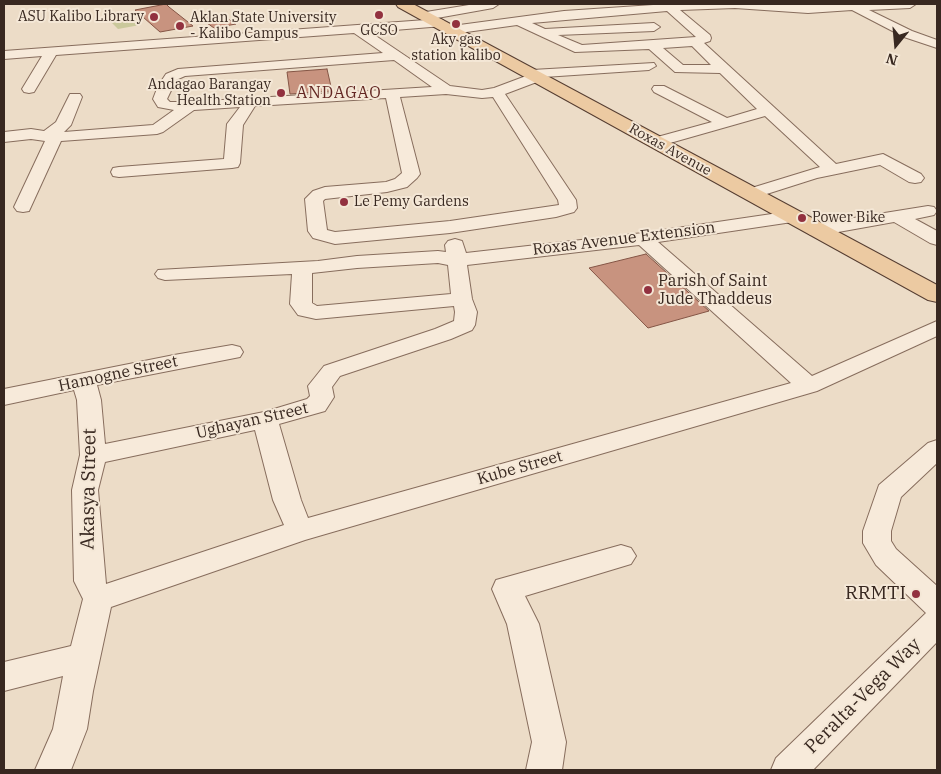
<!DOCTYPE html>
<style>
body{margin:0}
#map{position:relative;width:941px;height:774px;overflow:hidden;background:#ecdcc7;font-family:"IBM Plex Serif",serif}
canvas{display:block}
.frame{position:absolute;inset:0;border:5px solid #382820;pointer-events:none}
.north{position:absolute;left:871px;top:20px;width:50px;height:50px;-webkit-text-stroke:4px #f4e7d6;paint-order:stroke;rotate:197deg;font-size:14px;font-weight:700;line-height:20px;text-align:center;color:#382820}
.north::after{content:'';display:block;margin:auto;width:18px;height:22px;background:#382820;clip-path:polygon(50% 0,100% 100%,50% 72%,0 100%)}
</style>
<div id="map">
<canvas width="941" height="774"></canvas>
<div class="frame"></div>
<div class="north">N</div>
</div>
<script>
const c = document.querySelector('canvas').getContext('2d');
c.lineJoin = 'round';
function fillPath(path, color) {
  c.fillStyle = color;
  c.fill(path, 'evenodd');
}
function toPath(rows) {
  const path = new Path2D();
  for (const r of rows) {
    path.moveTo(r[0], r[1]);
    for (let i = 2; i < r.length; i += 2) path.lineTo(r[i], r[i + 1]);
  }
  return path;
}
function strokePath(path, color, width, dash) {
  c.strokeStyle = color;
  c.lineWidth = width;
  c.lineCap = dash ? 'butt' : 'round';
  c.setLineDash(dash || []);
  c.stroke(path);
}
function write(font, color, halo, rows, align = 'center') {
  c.font = font + ' "IBM Plex Serif",serif';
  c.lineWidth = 4;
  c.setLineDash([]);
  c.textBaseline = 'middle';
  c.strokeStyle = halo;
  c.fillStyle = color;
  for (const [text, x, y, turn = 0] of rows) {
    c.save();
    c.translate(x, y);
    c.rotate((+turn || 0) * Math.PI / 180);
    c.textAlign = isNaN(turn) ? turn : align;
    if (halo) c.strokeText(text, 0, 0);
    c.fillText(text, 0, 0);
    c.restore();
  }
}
const green = toPath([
 [126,12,140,25,118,29,105,16]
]);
const building = toPath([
 [166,4,169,7,193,26,160,32,135,10,166,4],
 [220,14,236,24,214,28,200,18,220,14],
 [327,69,332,91,290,94,287,72,327,69],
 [646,254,709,311,648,328,589,268,646,254]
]);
const minor = toPath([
 [475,4,499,4,493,8,426,20,420,16,426,12,475,4],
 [668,4,808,5,916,4,910,8,869,10,912,31,937,40,937,48,904,37,852,10,808,13,735,8,680,10,710,35,711,38,710,41,704,43,836,164,883,154,921,174,924,178,921,182,915,183,909,182,880,165,817,178,751,199,745,198,742,194,745,190,820,167,765,116,656,147,650,145,648,142,650,139,712,122,654,92,652,89,654,86,664,86,727,118,757,109,720,73,675,72,649,49,575,52,517,25,452,34,446,30,452,26,564,11,668,4],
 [667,11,696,37,582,45,558,35,654,31,660,27,654,23,545,29,532,23,667,11],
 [692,46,711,65,683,65,663,48,692,46],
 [439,19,443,20,445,23,443,26,370,32,450,86,482,90,494,88,526,76,525,74,527,71,532,70,654,63,656,66,649,70,544,77,542,80,505,94,576,200,577,208,574,212,556,217,450,233,335,244,313,238,308,231,305,199,313,191,325,187,386,182,395,179,402,173,386,98,255,106,243,125,240,163,238,167,232,168,119,177,113,176,111,172,113,168,119,167,224,159,227,124,240,107,194,110,163,132,157,134,61,141,29,211,23,212,17,211,14,207,45,141,31,139,4,142,4,132,31,129,44,131,56,122,70,94,80,94,82,97,71,125,64,132,153,125,174,110,158,107,153,99,158,86,166,74,178,69,383,53,354,33,56,55,34,92,29,93,24,92,22,89,42,56,4,59,4,51,439,19],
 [394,60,432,87,190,102,170,102,167,99,176,80,185,76,394,60],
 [446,94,482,98,493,97,558,200,559,205,450,221,335,232,327,230,323,201,325,199,387,192,407,187,417,178,420,174,400,97,446,94],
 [928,206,934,207,937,211,934,215,915,219,937,231,937,245,930,243,894,222,816,236,809,234,807,230,809,226,816,224,928,206],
 [792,211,799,213,801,217,799,221,658,242,812,376,937,321,937,336,817,391,305,540,111,607,93,691,87,729,71,770,35,770,53,729,63,676,4,691,4,662,71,646,83,599,74,581,72,490,80,455,77,400,74,390,4,405,4,389,174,355,232,345,240,347,243,352,240,357,97,385,101,400,105,444,264,412,307,399,310,396,308,386,324,366,435,329,454,321,455,312,454,306,316,319,298,315,290,304,292,274,165,280,158,278,155,274,158,270,318,261,357,256,438,251,446,252,445,245,448,241,455,239,462,241,466,253,643,233,792,211],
 [639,245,791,383,308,518,301,500,279,424,325,411,334,397,332,387,340,376,451,339,472,330,475,325,477,312,472,299,467,265,639,245],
 [438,263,448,265,451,294,317,306,312,303,312,273,357,268,438,263],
 [255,430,273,500,284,525,106,584,98,490,105,462,255,430],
 [937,440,937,463,901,497,891,531,891,541,896,549,937,586,937,642,813,770,771,770,776,758,926,613,876,565,863,543,863,531,879,485,928,443,937,440],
 [621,545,631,548,636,556,631,564,525,596,539,624,566,742,562,770,526,770,532,742,507,624,492,589,496,580,621,545]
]);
const major = toPath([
 [396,4,413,4,937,285,937,302,928,300,398,7,396,4]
]);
const markers = [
 [379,15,5,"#92313f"],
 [154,17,5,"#92313f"],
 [456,24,5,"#92313f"],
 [180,26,5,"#92313f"],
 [281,93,5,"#92313f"],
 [344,202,5,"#92313f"],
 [802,218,5,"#92313f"],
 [648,290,5,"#92313f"],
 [916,594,5,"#92313f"]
];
const farPoinames = [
 ["ASU Kalibo Library",144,17,"right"],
 ["Aklan State University",190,18],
 ["- Kalibo Campus",190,34],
 ["GCSO",379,31,"center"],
 ["Aky gas",456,40,"center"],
 ["station kalibo",456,56,"center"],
 ["Andagao Barangay",271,85,"right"],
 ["Health Station",271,101,"right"],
 ["Le Pemy Gardens",354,202],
 ["Power Bike",812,218]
];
const farStreetnames = [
 ["Roxas Avenue",670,150,29]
];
const farQuarternames = [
 ["ANDAGAO",339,93]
];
const streetNames = [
 ["Roxas Avenue Extension",624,239,-7],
 ["Hamogne Street",118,374,-12],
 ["Ughayan Street",252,421,-13],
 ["Kube Street",520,468,-16]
];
const poiNames = [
 ["Parish of Saint",658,281],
 ["Jude Thaddeus",658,299]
];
const nearStreetnames = [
 ["Akasya Street",89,489,-89],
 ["Peralta-Vega Way",863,696,-45]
];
const nearPoinames = [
 ["RRMTI",906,594]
];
fillPath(green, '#cac89b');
fillPath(building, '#c8937f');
strokePath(building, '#845545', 1);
strokePath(minor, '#876d5d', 2);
strokePath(major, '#553d31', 2);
fillPath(minor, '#f7eada');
fillPath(major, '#eccaa2');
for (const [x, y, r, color] of markers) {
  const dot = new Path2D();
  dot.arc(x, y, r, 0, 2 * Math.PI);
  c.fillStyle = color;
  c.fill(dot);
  strokePath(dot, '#f4e7d6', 2);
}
write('14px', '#382820', '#f4e7d6', farPoinames, 'left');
write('14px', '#382820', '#f4e7d6', farStreetnames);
c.letterSpacing = '1px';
write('16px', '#622622', '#f4e7d6', farQuarternames);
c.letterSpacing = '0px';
write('16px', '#382820', '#f4e7d6', streetNames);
write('16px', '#382820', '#f4e7d6', poiNames, 'left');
write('19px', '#382820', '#f4e7d6', nearStreetnames);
write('19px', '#382820', '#f4e7d6', nearPoinames, 'right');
</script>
